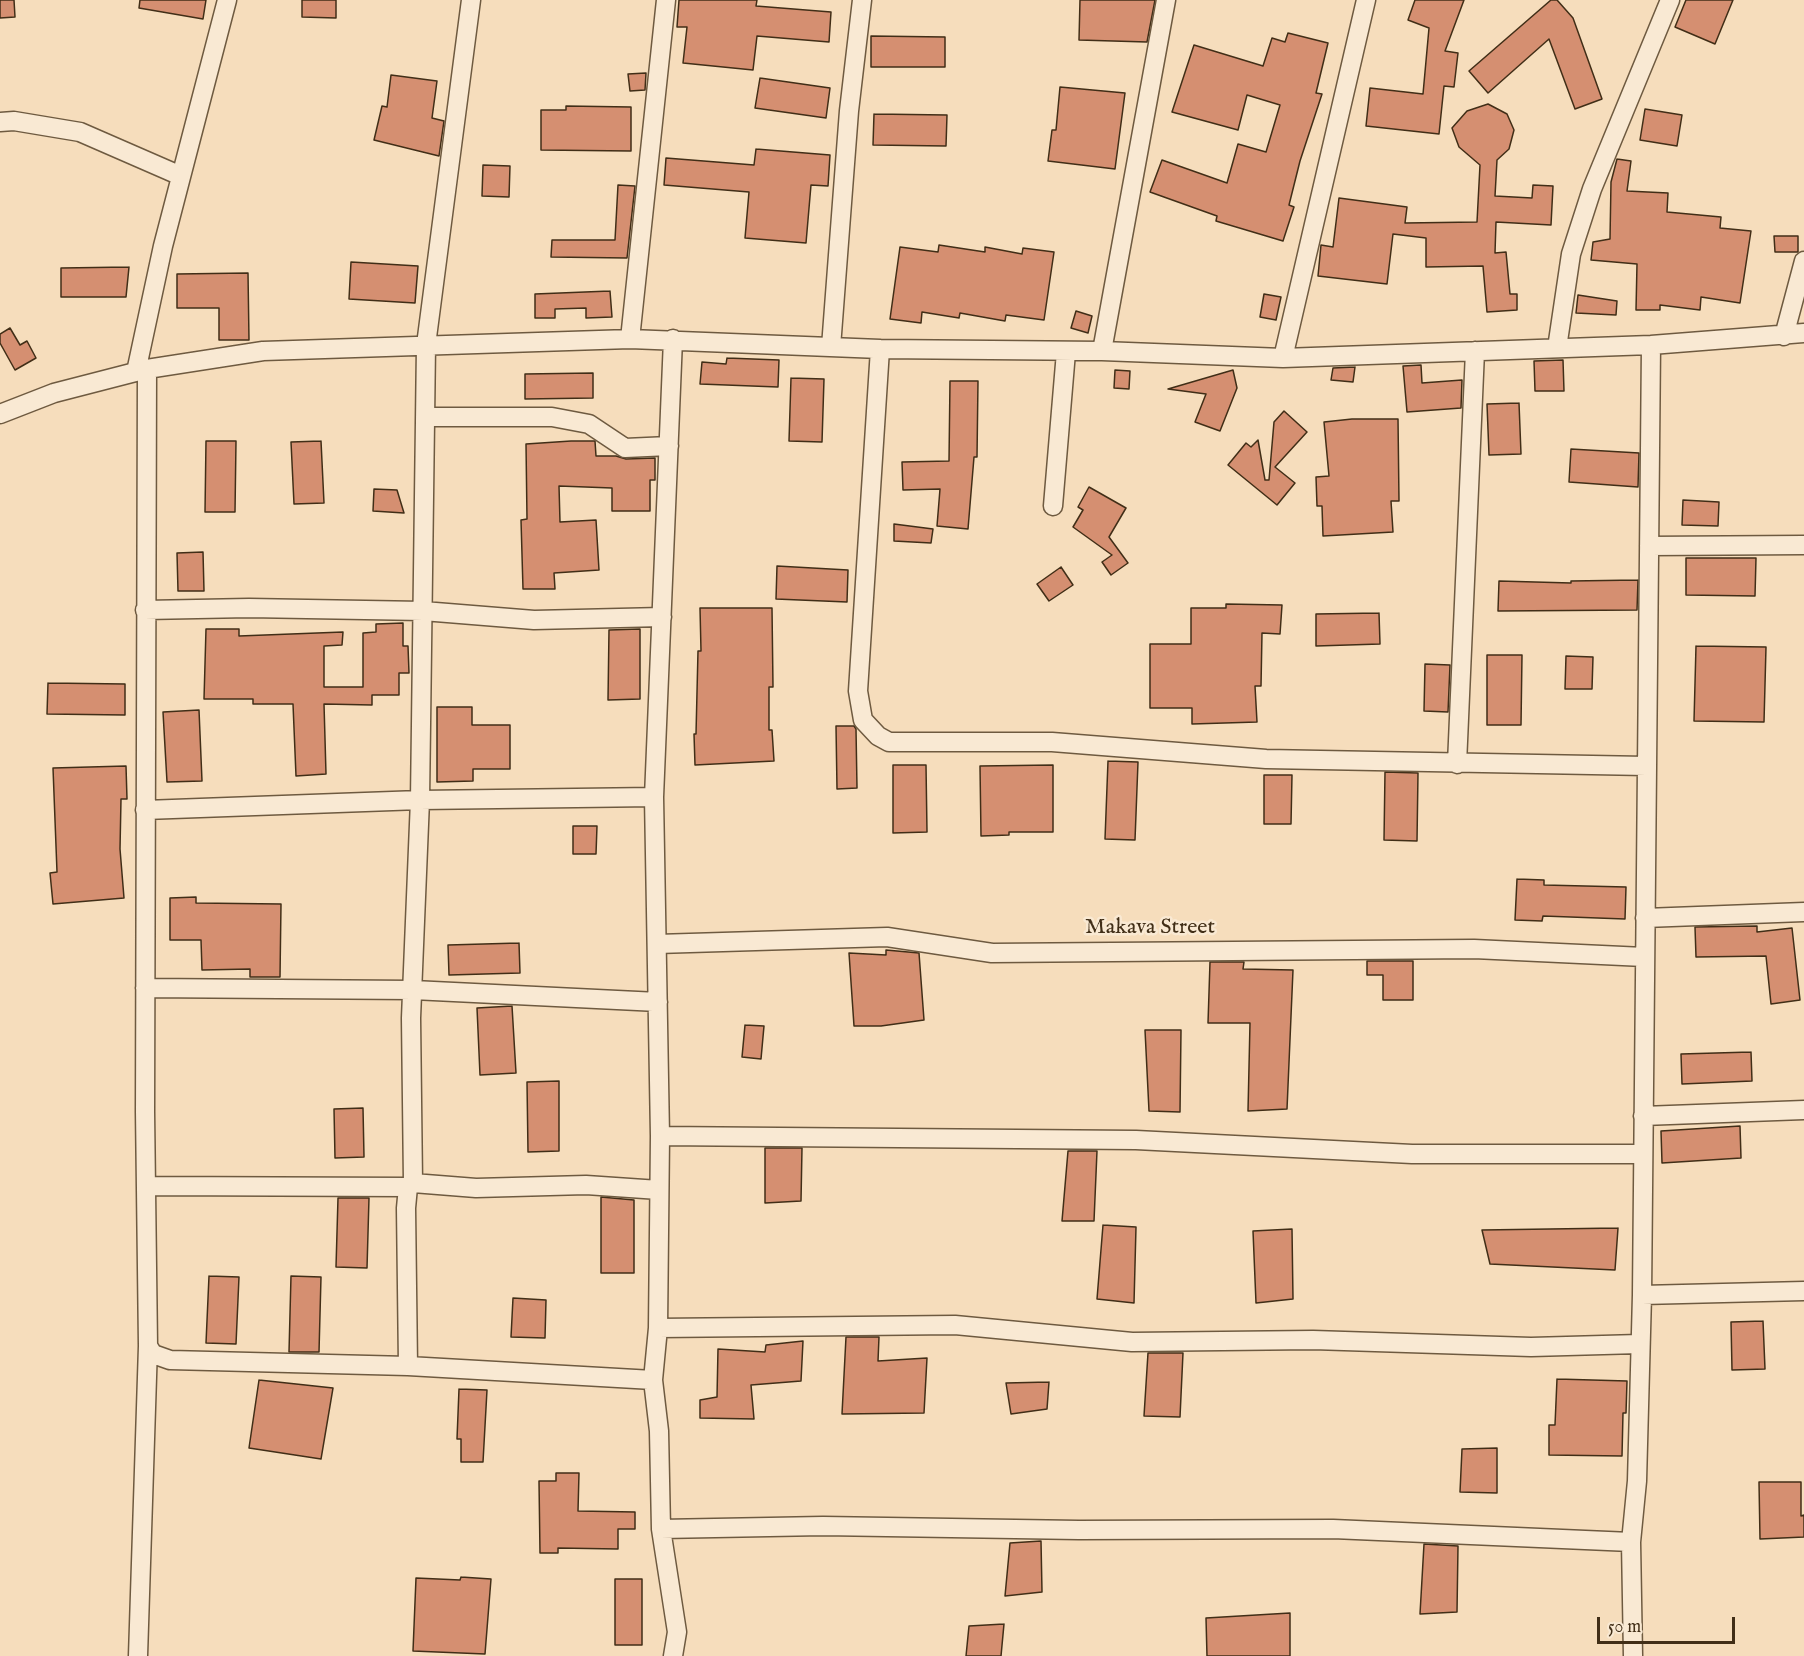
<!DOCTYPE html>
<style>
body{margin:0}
#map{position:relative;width:1804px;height:1656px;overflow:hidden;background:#f6ddbc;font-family:"IM FELL English",serif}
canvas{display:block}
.scale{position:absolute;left:1597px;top:1617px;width:138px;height:27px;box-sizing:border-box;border:3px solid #412e17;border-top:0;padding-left:8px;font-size:18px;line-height:21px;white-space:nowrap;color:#412e17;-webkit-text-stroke:4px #f9e9d3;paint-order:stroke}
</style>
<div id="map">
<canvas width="1804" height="1656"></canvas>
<div class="scale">50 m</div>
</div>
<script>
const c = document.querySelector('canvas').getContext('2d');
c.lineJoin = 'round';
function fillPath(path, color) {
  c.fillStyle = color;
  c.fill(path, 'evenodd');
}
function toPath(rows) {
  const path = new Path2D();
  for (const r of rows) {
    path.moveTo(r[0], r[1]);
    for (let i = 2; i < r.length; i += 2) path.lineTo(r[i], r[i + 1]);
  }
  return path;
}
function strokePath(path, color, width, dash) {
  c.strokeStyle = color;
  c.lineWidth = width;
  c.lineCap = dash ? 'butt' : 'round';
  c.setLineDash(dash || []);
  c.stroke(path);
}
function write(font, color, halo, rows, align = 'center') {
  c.font = font + ' "IM FELL English",serif';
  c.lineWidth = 5;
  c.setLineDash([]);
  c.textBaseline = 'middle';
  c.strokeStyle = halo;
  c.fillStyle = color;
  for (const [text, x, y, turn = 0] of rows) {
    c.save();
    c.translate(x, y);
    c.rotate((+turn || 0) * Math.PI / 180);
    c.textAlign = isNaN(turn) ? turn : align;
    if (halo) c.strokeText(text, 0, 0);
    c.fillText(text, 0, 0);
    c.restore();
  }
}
const building = toPath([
 [0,0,14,0,15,17,0,18,0,0],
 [140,0,206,0,203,19,139,8,140,0],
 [302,0,336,0,336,18,302,17,302,0],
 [679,0,757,0,756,6,831,12,829,42,757,36,753,70,683,63,687,27,677,27,679,0],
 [1080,0,1155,0,1147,42,1079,40,1080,0],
 [1415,0,1464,0,1445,51,1458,53,1454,87,1444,86,1439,134,1366,126,1370,88,1423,94,1429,28,1408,20,1415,0],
 [1551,0,1557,0,1573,18,1602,99,1575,109,1549,39,1488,93,1469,71,1551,0],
 [1686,0,1733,0,1715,44,1675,27,1686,0],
 [1288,33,1328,43,1316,93,1322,94,1300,161,1289,205,1294,207,1283,241,1216,221,1217,216,1150,192,1162,160,1227,183,1238,144,1266,152,1280,105,1247,95,1238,130,1172,112,1194,45,1263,66,1272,38,1285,42,1288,33],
 [871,36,945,37,945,67,871,67,871,36],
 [646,73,645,90,630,91,628,74,646,73],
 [391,75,437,81,432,118,444,121,439,156,374,140,382,106,387,107,391,75],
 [760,78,830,88,826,118,755,108,760,78],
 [1060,87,1125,93,1115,169,1048,161,1052,130,1056,130,1060,87],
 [1488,104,1507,114,1514,130,1509,149,1497,160,1495,196,1532,198,1533,185,1553,186,1551,225,1496,222,1495,253,1506,252,1510,294,1517,294,1517,310,1487,312,1483,266,1426,267,1426,238,1393,234,1387,284,1318,276,1321,245,1333,247,1339,198,1407,207,1405,223,1477,222,1480,165,1459,147,1452,128,1467,111,1488,104],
 [566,106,631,107,631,151,541,150,541,110,566,110,566,106],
 [1645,109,1682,115,1677,146,1640,140,1645,109],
 [874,114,947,115,946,146,873,145,874,114],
 [756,149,830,155,828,186,811,185,806,243,745,238,749,192,664,185,666,158,754,165,756,149],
 [1617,159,1631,161,1627,191,1668,193,1667,212,1721,217,1720,228,1751,231,1740,303,1701,297,1700,310,1660,305,1660,310,1636,310,1637,264,1591,260,1593,242,1610,239,1611,182,1617,159],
 [483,165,510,166,509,197,482,196,483,165],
 [618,185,635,186,627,258,551,257,552,240,615,240,618,185],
 [1774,236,1798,236,1798,252,1775,252,1774,236],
 [939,245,985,252,985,247,1022,254,1023,248,1054,252,1044,320,1006,315,1005,321,960,313,959,318,922,312,921,323,890,319,900,247,938,252,939,245],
 [351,262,418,266,415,303,349,299,351,262],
 [129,267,126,297,61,297,61,268,129,267],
 [248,273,249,340,219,340,219,308,177,308,177,274,248,273],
 [610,291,612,317,586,318,586,308,555,309,555,318,535,318,535,294,610,291],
 [1264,294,1281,297,1276,320,1260,317,1264,294],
 [1578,295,1617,301,1616,315,1576,313,1578,295],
 [1076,311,1092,316,1088,333,1071,328,1076,311],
 [10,328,20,345,27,341,36,358,15,370,0,343,0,334,10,328],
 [727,358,779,360,778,387,700,384,702,362,726,364,727,358],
 [1563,360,1564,391,1535,391,1534,361,1563,360],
 [1421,365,1422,383,1462,380,1461,408,1407,412,1403,366,1421,365],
 [1355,367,1353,382,1331,380,1333,368,1355,367],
 [1115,370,1130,371,1129,389,1114,388,1115,370],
 [1233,370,1237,388,1220,431,1195,422,1206,394,1168,389,1233,370],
 [593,373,593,398,525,399,525,374,593,373],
 [791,378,824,379,822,442,789,441,791,378],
 [950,381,978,381,977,457,974,457,968,529,937,526,940,489,903,490,902,462,949,461,950,381],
 [1519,403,1521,454,1489,455,1487,404,1519,403],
 [1284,411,1307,432,1275,467,1295,483,1277,505,1228,465,1246,443,1251,447,1258,440,1265,480,1269,480,1274,422,1284,411],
 [1352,419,1398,419,1399,501,1391,501,1393,532,1323,536,1322,506,1317,506,1316,477,1329,476,1324,422,1352,419],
 [206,441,236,441,235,512,205,512,206,441],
 [321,441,324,503,294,504,291,442,321,441],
 [571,441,595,441,596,456,616,456,626,459,655,458,655,480,650,480,650,511,612,511,612,488,559,486,560,522,596,520,599,570,554,573,555,589,523,589,521,520,527,519,526,444,571,441],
 [1571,449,1639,453,1638,487,1569,482,1571,449],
 [1089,487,1126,508,1109,537,1128,563,1111,575,1102,562,1112,555,1073,527,1083,510,1078,507,1089,487],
 [374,489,397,490,404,513,373,511,374,489],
 [1683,500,1719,502,1718,526,1682,525,1683,500],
 [894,524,933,529,931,543,894,541,894,524],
 [203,552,204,591,178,591,177,553,203,552],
 [1686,558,1756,558,1755,596,1686,595,1686,558],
 [777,566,848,570,847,602,776,599,777,566],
 [1061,567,1073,585,1049,601,1037,584,1061,567],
 [1638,580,1637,610,1498,611,1499,581,1571,583,1571,581,1638,580],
 [1226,604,1282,605,1280,634,1262,633,1261,686,1255,686,1257,722,1192,724,1192,708,1150,708,1150,644,1191,644,1191,608,1226,608,1226,604],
 [700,608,772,608,773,687,769,687,769,730,772,730,774,761,695,765,694,734,696,734,698,651,701,651,700,608],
 [1379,613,1380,644,1316,646,1316,614,1379,613],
 [403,623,403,646,408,646,409,673,399,673,399,695,372,695,372,705,324,704,326,774,296,776,293,704,253,704,253,699,204,699,206,629,239,629,239,636,343,632,342,645,324,646,324,687,363,687,363,633,376,632,376,624,403,623],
 [640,629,640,699,608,700,609,630,640,629],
 [1696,646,1766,647,1764,722,1694,721,1696,646],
 [1487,655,1522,655,1521,725,1487,725,1487,655],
 [1566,656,1593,657,1592,689,1565,689,1566,656],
 [1425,664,1450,665,1448,712,1424,711,1425,664],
 [48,683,125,684,125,715,47,714,48,683],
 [437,707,472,707,472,725,510,725,510,769,473,769,473,781,437,782,437,707],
 [199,710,202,781,167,782,163,712,199,710],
 [836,726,854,726,856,729,857,788,837,789,836,726],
 [1108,761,1138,762,1135,840,1105,839,1108,761],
 [893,765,926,765,927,832,893,833,893,765],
 [1053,765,1053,832,1009,832,1009,835,981,836,980,766,1053,765],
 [126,766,127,799,121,799,120,849,124,898,53,904,50,873,57,872,53,768,126,766],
 [1385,772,1418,773,1417,841,1384,840,1385,772],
 [1264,775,1292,775,1291,824,1264,824,1264,775],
 [573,826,597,826,596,854,573,854,573,826],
 [1517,879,1544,880,1544,885,1626,887,1625,919,1543,916,1542,921,1515,920,1517,879],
 [196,897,196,903,281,904,280,977,250,977,250,969,202,970,201,940,170,940,170,898,196,897],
 [1757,926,1757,932,1792,928,1800,1000,1771,1004,1766,956,1696,957,1695,927,1757,926],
 [519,943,520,973,449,975,448,945,519,943],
 [886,950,919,953,924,1020,881,1026,854,1026,849,953,886,955,886,950],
 [1367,961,1413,961,1413,1000,1383,1000,1383,975,1367,975,1367,961],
 [1210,962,1244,962,1243,969,1293,970,1287,1109,1248,1111,1250,1023,1208,1023,1210,962],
 [512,1006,516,1073,480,1075,477,1008,512,1006],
 [745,1025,764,1026,761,1059,742,1057,745,1025],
 [1145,1030,1181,1030,1180,1112,1149,1111,1145,1030],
 [1751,1052,1752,1081,1682,1084,1681,1054,1751,1052],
 [559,1081,559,1151,528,1152,527,1082,559,1081],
 [363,1108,364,1157,335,1158,334,1109,363,1108],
 [1740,1126,1741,1158,1662,1163,1661,1131,1740,1126],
 [765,1148,802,1148,801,1201,765,1203,765,1148],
 [1068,1151,1097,1151,1094,1221,1062,1221,1068,1151],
 [601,1197,634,1200,634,1273,601,1273,601,1197],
 [338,1198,369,1198,367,1268,336,1267,338,1198],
 [1103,1225,1136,1227,1134,1303,1097,1299,1103,1225],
 [1618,1228,1615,1270,1490,1264,1482,1230,1618,1228],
 [1292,1229,1293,1299,1256,1303,1253,1231,1292,1229],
 [209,1276,239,1277,236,1344,206,1343,209,1276],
 [291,1276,321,1277,319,1352,289,1352,291,1276],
 [513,1298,546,1300,545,1338,511,1337,513,1298],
 [1763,1321,1765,1369,1732,1370,1731,1322,1763,1321],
 [846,1337,879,1337,878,1361,927,1358,924,1413,842,1414,846,1337],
 [803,1341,801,1381,751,1385,754,1419,700,1418,700,1400,717,1397,718,1349,765,1352,766,1345,803,1341],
 [1148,1353,1183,1353,1180,1417,1144,1416,1148,1353],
 [1557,1379,1627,1381,1626,1413,1623,1413,1622,1456,1549,1455,1549,1425,1555,1425,1557,1379],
 [259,1380,333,1388,321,1459,249,1448,259,1380],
 [1049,1382,1047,1409,1011,1414,1006,1383,1049,1382],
 [459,1389,487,1390,483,1462,461,1462,461,1439,457,1439,459,1389],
 [1497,1448,1497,1493,1460,1492,1462,1449,1497,1448],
 [556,1473,579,1473,578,1511,635,1512,635,1529,618,1529,618,1549,558,1548,558,1553,540,1553,539,1481,556,1481,556,1473],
 [1759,1482,1801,1482,1801,1516,1804,1515,1804,1537,1760,1539,1759,1482],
 [1041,1541,1042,1592,1005,1596,1010,1543,1041,1541],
 [1424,1544,1458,1546,1457,1612,1420,1614,1424,1544],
 [461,1577,491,1579,485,1654,413,1651,416,1578,460,1580,461,1577],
 [615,1579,642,1579,642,1645,615,1645,615,1579],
 [1290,1613,1290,1656,1207,1656,1206,1618,1290,1613],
 [1004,1624,1001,1656,966,1656,969,1626,1004,1624]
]);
const minor = toPath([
 [471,0,426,345,420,800,654,797],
 [0,122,14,121,80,132,181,176],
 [1784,336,1804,261],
 [630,339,666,0],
 [831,347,849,111,862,0],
 [1557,348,1571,254,1592,189,1670,0],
 [880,349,858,691,863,720,878,736,889,742,1052,742,1266,759,1646,766],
 [1102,351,1166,0],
 [1283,358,1366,0],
 [147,369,145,1111,148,1346,153,1354,170,1360,408,1366,653,1380],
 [136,372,163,246,227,0],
 [0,414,54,393,147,369,263,351,630,339,880,349,1102,351,1283,358,1651,345,1804,333],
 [425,417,552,417,589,424,625,448,669,446],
 [1053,506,1066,352],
 [1649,546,1804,545],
 [145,610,249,608,423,611,534,620,662,617],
 [1457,764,1475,351],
 [145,810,420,800,411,1018,413,1183],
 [1645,918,1804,912],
 [657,944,887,937,992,953,1474,949,1644,957],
 [145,988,413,990,658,1002],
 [1643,1116,1804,1110],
 [660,1136,1136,1140,1412,1154,1641,1154],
 [146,1186,408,1187],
 [1642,1295,1804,1291],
 [658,1328,955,1325,1132,1342,1313,1340,1531,1347,1639,1344],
 [408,1366,406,1208,408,1187,413,1183,476,1188,586,1185,659,1190],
 [661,1529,823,1526,1079,1530,1333,1529,1631,1542],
 [138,1656,148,1346],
 [673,1656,677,1632,661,1529,659,1431,653,1380,658,1328,660,1136,654,797,673,339],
 [1633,1656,1631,1542,1637,1481,1642,1295,1651,345]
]);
const streetNames = [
 ["Makava Street",1150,928]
];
fillPath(building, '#d58f71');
strokePath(building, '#412e17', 1.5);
strokePath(minor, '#6e5a40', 21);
strokePath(minor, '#f9e9d3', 18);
write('22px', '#412e17', '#f9e9d3', streetNames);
</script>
